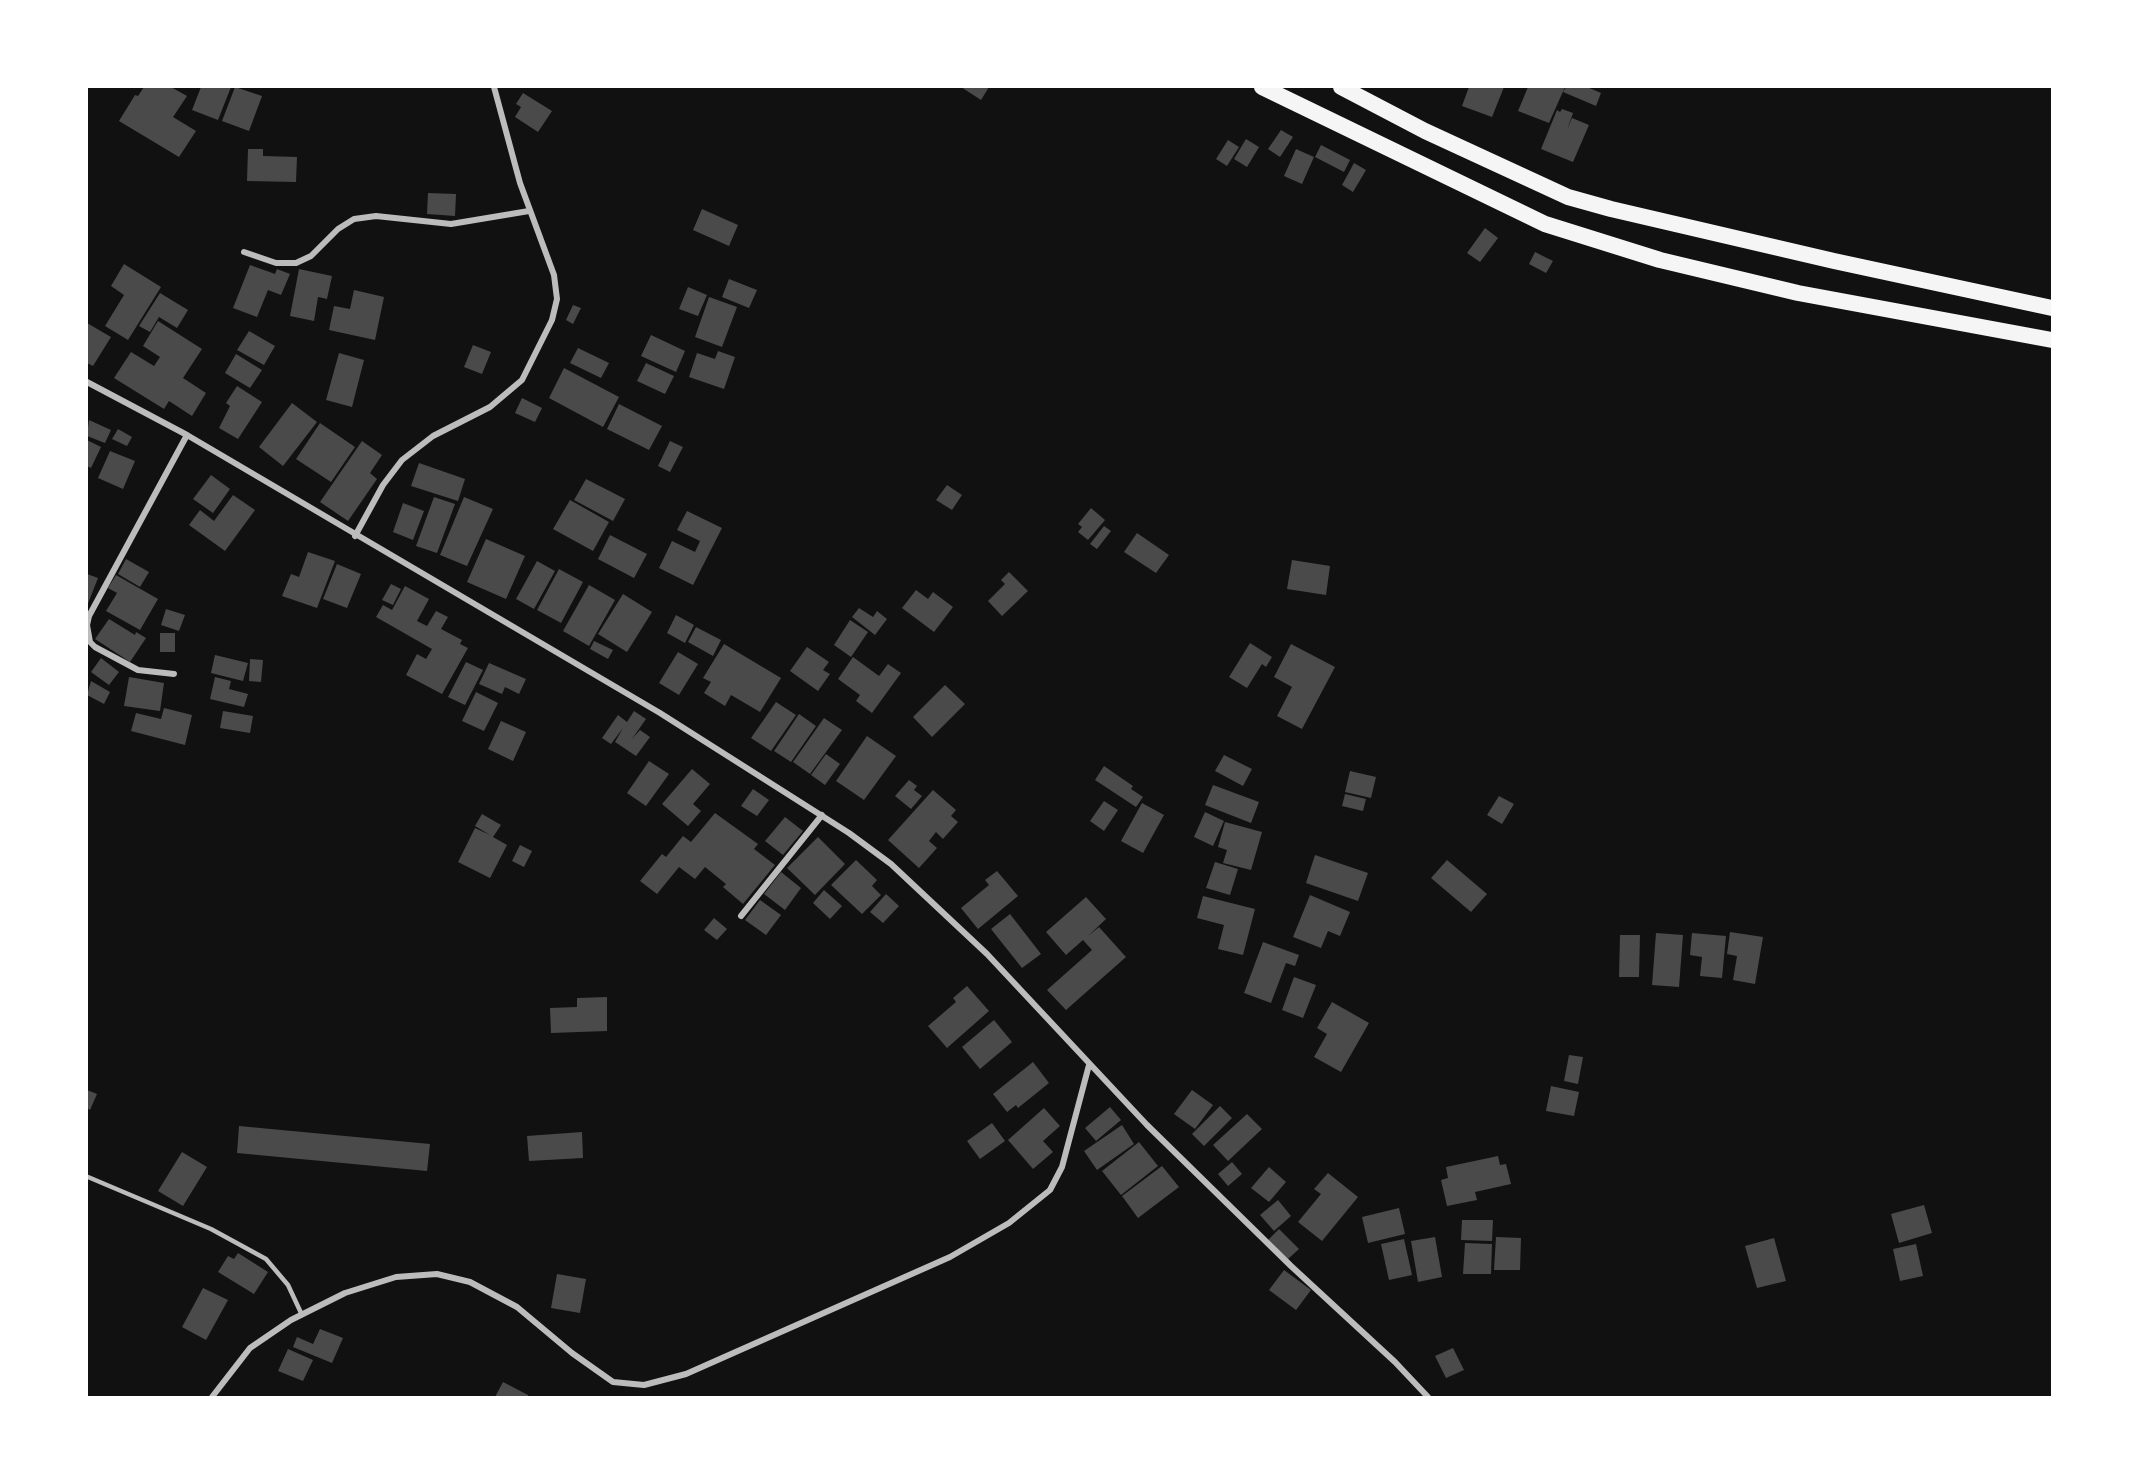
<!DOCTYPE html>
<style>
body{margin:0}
#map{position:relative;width:2139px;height:1484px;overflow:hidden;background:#111;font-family:Manrope,sans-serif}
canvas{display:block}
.frame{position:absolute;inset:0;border:88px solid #fff;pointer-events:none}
</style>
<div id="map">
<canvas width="2139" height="1484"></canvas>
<div class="frame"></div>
</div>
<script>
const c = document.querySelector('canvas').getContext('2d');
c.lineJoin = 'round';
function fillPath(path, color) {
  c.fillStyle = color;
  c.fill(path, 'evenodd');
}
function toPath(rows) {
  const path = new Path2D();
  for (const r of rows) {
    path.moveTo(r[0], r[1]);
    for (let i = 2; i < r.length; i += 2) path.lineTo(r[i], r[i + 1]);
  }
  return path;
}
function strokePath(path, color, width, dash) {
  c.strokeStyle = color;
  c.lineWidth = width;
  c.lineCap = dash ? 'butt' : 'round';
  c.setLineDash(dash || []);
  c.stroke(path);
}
const building = toPath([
 [144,87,171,87,187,96,173,117,196,131,179,157,119,121,135,95,138,96],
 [201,87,231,87,218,120,192,110],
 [235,87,262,96,249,131,222,121],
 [961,87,989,87,981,100],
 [1469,87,1504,87,1492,117,1462,106],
 [1528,87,1565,87,1549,123,1518,111],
 [1566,87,1587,87,1601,93,1596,106,1563,92],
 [523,93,552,111,538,132,515,117,521,107,516,104],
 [1562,109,1573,113,1567,130,1572,118,1589,125,1573,162,1541,149,1557,110,1560,112],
 [1281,130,1293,137,1280,157,1268,149],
 [1246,139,1259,147,1247,167,1234,159],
 [1228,140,1239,147,1227,166,1216,159],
 [1321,145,1350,160,1344,172,1315,157],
 [248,149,263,149,263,156,297,157,296,182,247,181],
 [1296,149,1314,157,1302,184,1284,176],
 [1354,163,1366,170,1353,192,1342,185],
 [428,193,456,194,455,216,427,214],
 [702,209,738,225,729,246,693,230],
 [1485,228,1498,238,1480,262,1467,253],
 [1535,252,1553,261,1546,273,1529,264],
 [124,264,161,287,128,340,105,326,124,295,111,286],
 [250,265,275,274,277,269,290,274,281,295,268,290,257,317,233,308],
 [299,269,332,276,327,299,318,297,314,321,290,316],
 [729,279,757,290,749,308,722,297],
 [688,287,707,295,698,316,679,309],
 [354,290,384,297,375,340,329,330,334,306,350,309],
 [160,293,188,310,177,328,159,317,150,332,139,326],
 [709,297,737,307,722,347,695,337],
 [573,305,581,308,573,324,566,320],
 [158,321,202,349,183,378,206,393,192,416,169,401,164,409,114,378,131,352,154,366,160,357,143,346],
 [87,323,111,337,93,366,87,363],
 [249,331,275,346,264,365,237,350],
 [651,335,685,351,676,372,641,356],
 [473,345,491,352,482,374,464,367],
 [578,348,609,363,601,378,570,363],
 [718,351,735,357,724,389,689,377,697,353,715,359],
 [339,353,364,360,352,407,326,400],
 [236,354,262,370,250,388,225,373],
 [646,363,674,376,665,394,637,381],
 [564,368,619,397,603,427,549,398],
 [237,386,262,402,238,439,219,428,230,406,226,403],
 [522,398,542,408,535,422,515,413],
 [292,403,317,422,283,466,259,447],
 [619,404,662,426,649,450,607,429],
 [89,420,111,430,105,443,87,436],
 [320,423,355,447,331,482,296,459],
 [118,429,132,437,127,446,112,439],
 [87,440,101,447,91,468,87,466],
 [362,441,382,455,370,473,377,479,348,521,320,502],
 [670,441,683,447,670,472,658,466],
 [110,451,135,461,123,489,98,478],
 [419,463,465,479,458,501,411,486],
 [211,475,230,489,213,513,193,499],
 [586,479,625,499,613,521,574,500],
 [947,485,962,495,952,510,936,500],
 [233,495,255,510,225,551,189,525,200,510,214,521],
 [434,497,455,504,437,553,416,546],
 [464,497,493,509,467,566,440,555],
 [570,500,609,522,593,551,553,529],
 [403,503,424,511,413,540,393,532],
 [1091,508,1105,520,1088,540,1078,532,1082,527,1078,524],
 [687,511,722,528,693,585,659,568,672,541,695,552,700,541,677,530],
 [1104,526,1111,531,1097,549,1090,544],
 [1137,533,1169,555,1156,573,1124,552],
 [610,535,647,554,634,578,598,559],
 [486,539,525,556,506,599,467,582],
 [308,552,335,561,317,608,282,596,291,574,299,577],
 [126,559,149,572,140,587,118,574],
 [1292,560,1330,566,1326,595,1287,589],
 [537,561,555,571,534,609,516,599],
 [337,564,361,574,347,608,323,599],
 [559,569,583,582,561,623,537,610],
 [1009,572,1028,591,1002,616,988,601,1005,584,1001,580],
 [87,574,98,578,87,606],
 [116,575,158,599,140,630,106,611,117,593,108,588],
 [391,584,401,589,393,605,382,600],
 [589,585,615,600,589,646,563,631],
 [405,586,429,599,417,621,427,626,436,611,448,617,441,629,462,640,460,644,468,648,442,694,406,675,417,654,426,659,432,649,376,617,383,605,392,610],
 [916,590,928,599,933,592,953,607,934,632,902,608],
 [623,594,652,612,627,652,598,634],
 [859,608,873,617,877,611,887,619,875,635,852,617],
 [166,609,185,615,179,631,161,625],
 [676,615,694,625,685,643,667,633],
 [109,619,135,635,136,632,146,638,130,662,95,639],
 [850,620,868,632,851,657,834,645],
 [696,627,721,640,713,656,688,642],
 [160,633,175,633,175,652,160,652],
 [594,641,613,650,608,659,590,649],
 [1250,643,1272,657,1266,667,1262,664,1247,688,1229,677],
 [724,644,781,678,760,712,731,695,725,706,704,693,711,682,703,678],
 [1291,644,1335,667,1302,729,1277,716,1292,687,1274,677],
 [807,647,829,662,823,670,830,674,818,691,790,671],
 [678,652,698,664,679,695,659,683],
 [215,655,248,663,243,681,211,673],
 [853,657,879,676,888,664,901,673,872,713,856,701,860,695,838,679],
 [101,658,119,672,109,685,91,672],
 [250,659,263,660,261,682,249,681],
 [466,662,483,670,465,705,448,697],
 [489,663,526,679,519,694,505,687,502,694,479,684],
 [129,677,164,683,160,711,124,706],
 [215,677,231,681,229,689,248,694,244,707,210,699],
 [91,681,110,692,104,704,87,695],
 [945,685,965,704,932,737,913,717],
 [476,692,498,703,484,731,462,721],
 [776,702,796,715,771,751,751,738],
 [164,708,192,715,185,745,131,731,136,713,161,719],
 [223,711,253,716,250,733,220,728],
 [634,711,646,719,632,739,640,730,650,737,636,756,615,742,623,728,611,744,602,738,618,715,627,722],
 [799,714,816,726,791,762,774,751],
 [824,718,842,730,810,774,793,762],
 [501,721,526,732,513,761,488,749],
 [867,736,896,756,864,800,836,781],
 [826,754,840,764,825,785,811,775],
 [1224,755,1252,769,1243,786,1215,771],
 [649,761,669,774,646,806,627,793],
 [1104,766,1133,786,1131,789,1143,797,1136,807,1095,780],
 [692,769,710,784,693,804,701,811,688,826,662,804],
 [1350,771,1376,777,1371,798,1345,792],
 [909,780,917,786,914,790,922,796,911,809,895,796],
 [1213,785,1259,802,1251,823,1205,805],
 [753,789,769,800,757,816,741,806],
 [933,790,956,810,951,816,958,822,943,839,936,832,929,841,937,848,919,868,888,840],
 [1345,794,1366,799,1363,811,1342,806],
 [1499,796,1514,804,1502,824,1487,815],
 [1104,801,1118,810,1104,831,1090,821],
 [1142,803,1164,815,1143,853,1121,841],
 [1205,812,1224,821,1213,846,1194,837],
 [715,813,758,844,754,849,775,865,743,904,723,887,726,884,705,867,695,879,679,867,657,894,640,881,662,854,666,857,683,836,691,842],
 [482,814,501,825,493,837,507,845,490,878,458,862,475,828,490,835,475,826],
 [785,817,803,831,783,855,765,841],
 [1225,822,1262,832,1251,870,1223,863,1227,850,1218,847],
 [818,837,845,864,815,895,787,868],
 [520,845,532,851,524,867,512,861],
 [1315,855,1368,873,1358,901,1306,883],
 [856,860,877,880,872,886,881,895,862,914,831,885],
 [1447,860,1487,894,1471,912,1431,878],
 [1215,862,1238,869,1230,895,1206,888],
 [997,871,1018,896,978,929,961,908,989,885,985,880],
 [781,872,801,888,785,910,764,894],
 [824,890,842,906,830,919,813,903],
 [886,894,899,906,883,923,870,912],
 [1310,895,1350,912,1340,936,1328,931,1321,948,1293,937],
 [1203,896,1255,909,1243,955,1218,949,1224,925,1197,918],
 [1086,897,1106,919,1088,936,1099,927,1126,957,1066,1010,1047,990,1092,950,1083,940,1066,955,1046,932],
 [760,900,781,915,766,935,745,920],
 [1010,914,1041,954,1022,968,991,929],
 [714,918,727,929,717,940,704,930],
 [1730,932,1763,937,1755,984,1733,980,1737,956,1727,954],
 [1656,933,1683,935,1679,987,1652,985],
 [1692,933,1726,936,1722,978,1700,976,1702,957,1690,955],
 [1620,935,1640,935,1639,977,1619,977],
 [1263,942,1299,955,1295,966,1286,963,1271,1003,1244,993],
 [1294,977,1316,985,1303,1018,1282,1010],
 [967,986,989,1011,947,1048,928,1026,956,1002,953,998],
 [607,997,607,1031,551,1033,550,1008,577,1007,577,998],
 [1332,1002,1369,1023,1341,1072,1314,1057,1327,1034,1317,1028],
 [994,1020,1012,1042,980,1069,962,1047],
 [1569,1055,1583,1057,1578,1084,1564,1081],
 [1033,1062,1049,1083,1018,1108,1016,1105,1007,1112,993,1094],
 [1551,1086,1579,1092,1574,1116,1546,1111],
 [87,1090,97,1094,90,1110,87,1108],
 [1192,1090,1213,1105,1195,1129,1174,1114],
 [1220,1106,1232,1118,1204,1146,1192,1134],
 [1110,1107,1121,1120,1096,1141,1085,1128],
 [1044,1108,1060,1126,1043,1141,1053,1152,1033,1169,1008,1140],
 [1247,1114,1262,1129,1228,1161,1213,1145],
 [992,1123,1005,1141,980,1159,967,1141],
 [1122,1125,1134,1144,1097,1170,1084,1151],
 [239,1126,430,1144,427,1171,237,1153],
 [582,1132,583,1158,529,1161,527,1136],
 [1139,1142,1158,1166,1121,1195,1102,1171],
 [182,1152,207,1167,183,1206,158,1191],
 [1498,1156,1500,1165,1506,1164,1511,1184,1475,1192,1477,1200,1447,1206,1441,1180,1448,1178,1446,1167],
 [1232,1162,1242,1174,1228,1186,1218,1174],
 [1162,1166,1179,1187,1138,1218,1122,1196],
 [1269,1167,1286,1182,1269,1202,1251,1188],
 [1328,1173,1358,1197,1322,1241,1298,1222,1321,1194,1314,1189],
 [1278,1200,1291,1216,1274,1231,1260,1215],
 [1924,1205,1932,1233,1899,1243,1891,1214],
 [1399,1208,1405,1234,1368,1243,1362,1217],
 [1462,1220,1493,1220,1492,1241,1461,1240],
 [1279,1229,1299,1249,1288,1259,1268,1240],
 [1435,1237,1442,1277,1418,1282,1411,1241],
 [1496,1237,1521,1238,1520,1270,1494,1270],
 [1774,1238,1786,1281,1757,1288,1745,1246],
 [1404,1239,1412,1275,1389,1280,1381,1244],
 [1465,1243,1492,1244,1491,1274,1463,1274],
 [1916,1244,1923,1276,1900,1281,1893,1249],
 [238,1253,268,1272,254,1294,218,1272,228,1256,234,1259],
 [1284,1270,1311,1290,1296,1310,1269,1290],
 [557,1274,586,1279,580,1313,551,1308],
 [203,1288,228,1300,206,1340,182,1327],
 [320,1329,343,1338,332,1363,293,1347,297,1337,313,1344],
 [1453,1348,1464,1370,1446,1378,1435,1356],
 [288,1349,313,1360,303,1381,278,1371],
 [503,1382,528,1395,528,1397,495,1397]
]);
const service = toPath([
 [88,1177,211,1229,266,1259,288,1285,302,1315]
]);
const minor = toPath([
 [244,252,276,263,296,263,311,256,338,229,354,219,376,216,451,224,529,211],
 [87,382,187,435,660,713,849,833,891,864,987,954,1147,1125,1291,1266,1395,1362,1428,1397],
 [355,536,383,485,402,460,433,436,490,407,522,380,552,320,557,299,554,275,520,183,494,87],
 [174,674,138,670,95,647,90,642,87,625,89,616,187,435],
 [741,916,822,815],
 [212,1397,250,1348,291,1320,345,1293,396,1277,437,1274,470,1282,517,1307,572,1353,613,1382,644,1385,686,1374,950,1257,1009,1223,1050,1190,1062,1167,1089,1065]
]);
const trunk = toPath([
 [1262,87,1545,224,1660,260,1798,293,2052,340],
 [1341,87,1425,131,1568,197,1611,209,1834,261,2052,308]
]);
fillPath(building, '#4a4a4a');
strokePath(service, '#bcbcbc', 4.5);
strokePath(minor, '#bcbcbc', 6);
strokePath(trunk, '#f5f5f5', 16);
</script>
